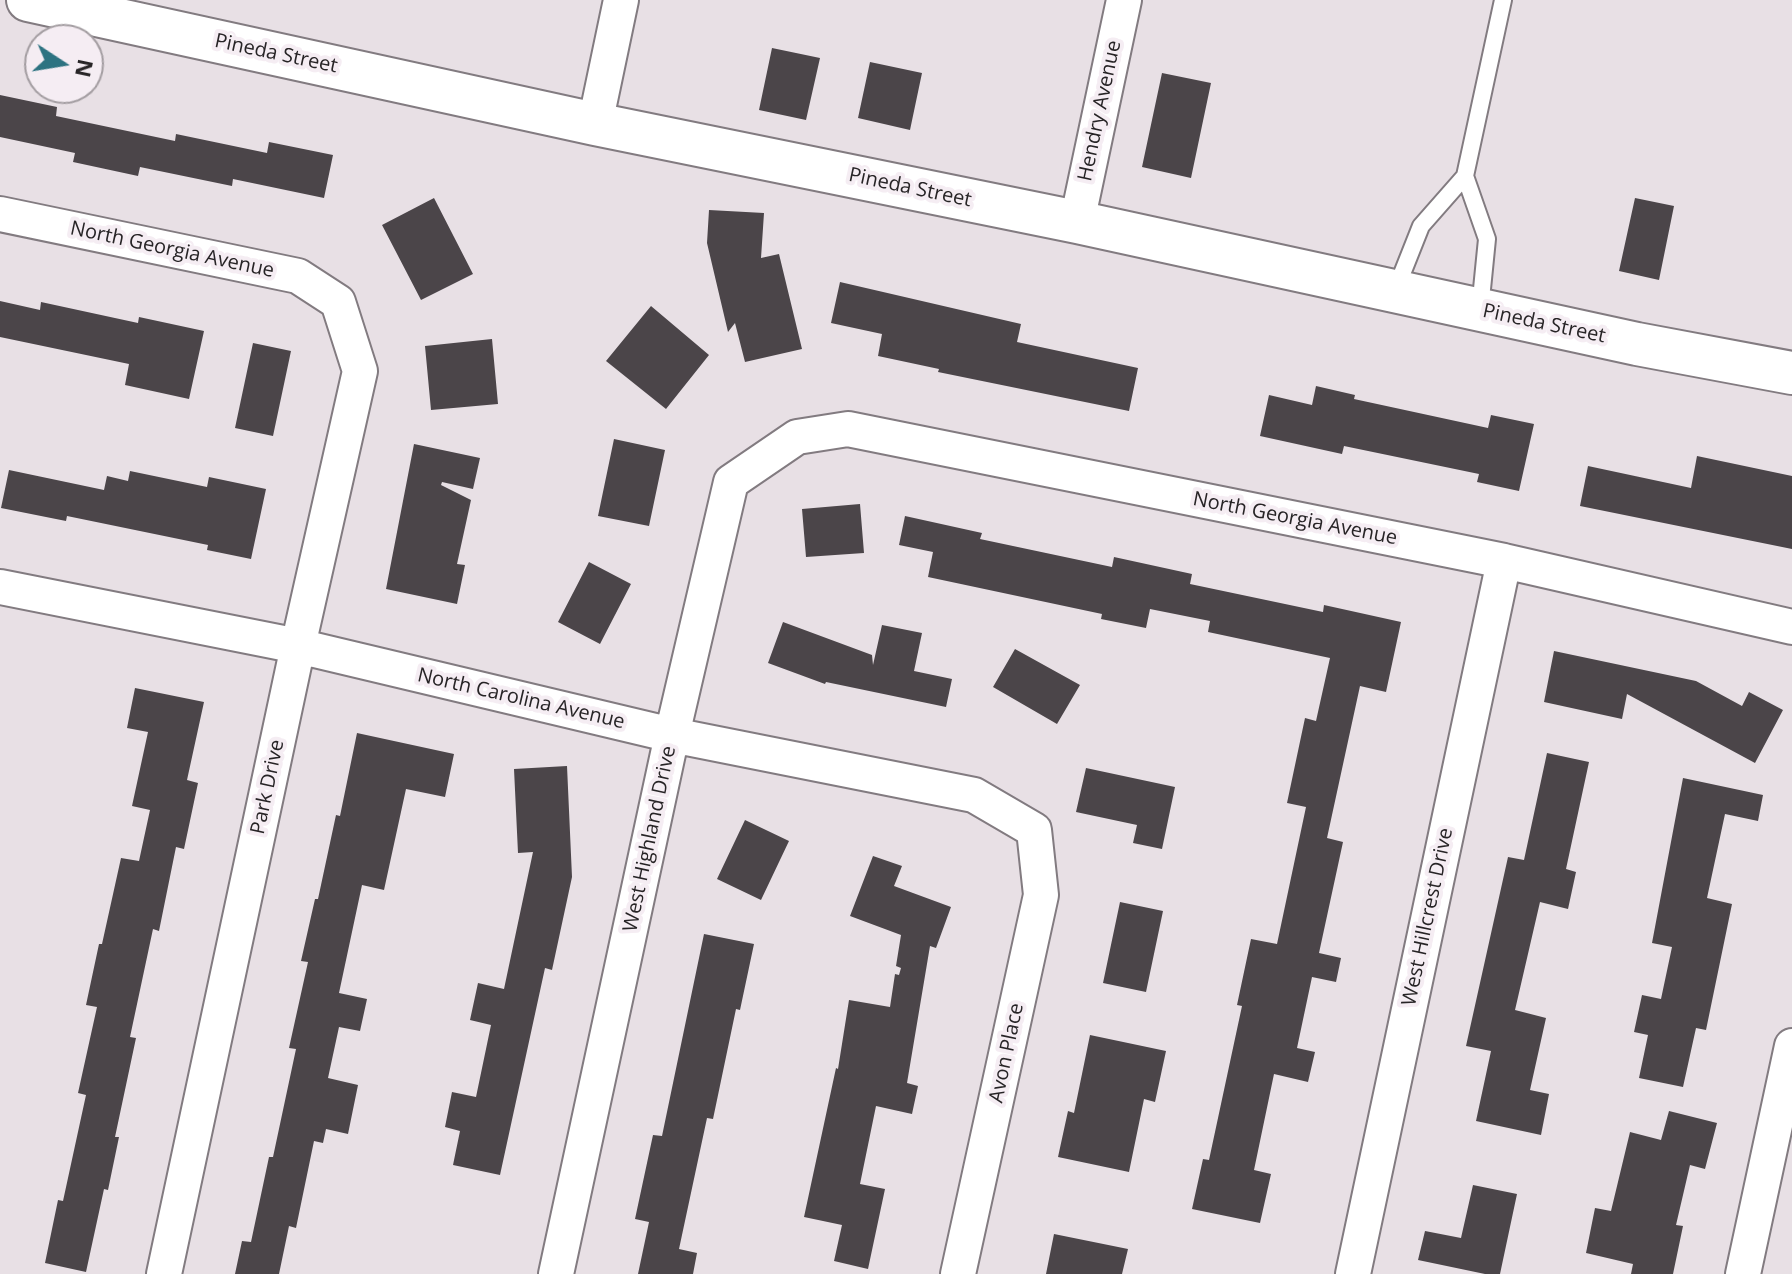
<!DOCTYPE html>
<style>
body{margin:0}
#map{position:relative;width:1792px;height:1274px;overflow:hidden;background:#e8e0e5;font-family:"Open Sans",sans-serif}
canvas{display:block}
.north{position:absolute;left:24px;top:24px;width:80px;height:80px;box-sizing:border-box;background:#f5edf3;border:2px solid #a39da1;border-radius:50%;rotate:102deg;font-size:22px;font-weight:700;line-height:32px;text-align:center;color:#272426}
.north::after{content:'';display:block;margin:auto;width:28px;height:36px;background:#2d7381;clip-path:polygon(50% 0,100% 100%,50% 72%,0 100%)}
</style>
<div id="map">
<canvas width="1792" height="1274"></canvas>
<div class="north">N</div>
</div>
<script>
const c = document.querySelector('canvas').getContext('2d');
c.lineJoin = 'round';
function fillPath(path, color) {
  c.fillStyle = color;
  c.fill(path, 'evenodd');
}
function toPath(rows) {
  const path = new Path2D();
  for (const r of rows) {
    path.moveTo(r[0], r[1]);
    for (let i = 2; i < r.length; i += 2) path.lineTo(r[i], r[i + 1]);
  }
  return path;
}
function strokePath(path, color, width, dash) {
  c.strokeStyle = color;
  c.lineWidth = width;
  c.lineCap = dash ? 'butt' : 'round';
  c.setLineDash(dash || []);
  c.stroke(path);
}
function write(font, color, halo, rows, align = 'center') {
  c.font = font + ' "Open Sans",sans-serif';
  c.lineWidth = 8;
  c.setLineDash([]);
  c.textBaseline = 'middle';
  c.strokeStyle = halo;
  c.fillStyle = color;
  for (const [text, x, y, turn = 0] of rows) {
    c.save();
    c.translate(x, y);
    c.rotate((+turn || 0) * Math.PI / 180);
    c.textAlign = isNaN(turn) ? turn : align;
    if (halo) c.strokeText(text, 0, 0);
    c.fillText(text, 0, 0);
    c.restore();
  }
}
const building = toPath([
 [772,48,820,58,806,120,759,110],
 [870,62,922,73,910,130,858,118],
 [1162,73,1211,83,1191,178,1142,167],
 [0,95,57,107,56,116,175,141,176,134,267,153,269,142,333,155,324,198,233,179,232,186,140,167,138,176,73,162,75,153,0,137],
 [434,198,473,274,421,300,382,225],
 [1635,198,1674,206,1659,280,1619,271],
 [709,210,764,213,761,258,779,254,802,349,745,362,735,323,728,332,707,243],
 [840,282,1021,324,1017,342,1138,368,1129,411,938,372,939,369,878,356,882,334,831,323],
 [0,301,40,310,41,302,138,323,139,317,204,331,189,399,125,385,129,364,0,337],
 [651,306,709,355,666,409,606,361],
 [492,339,498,404,431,410,425,346],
 [253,343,291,351,273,436,235,428],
 [1316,386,1355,395,1354,399,1488,428,1491,415,1534,424,1519,491,1477,482,1479,474,1344,446,1342,454,1260,436,1269,395,1312,405],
 [614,439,665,450,649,526,598,516],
 [414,444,480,458,473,489,442,482,441,485,471,500,457,564,465,565,457,604,386,589],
 [1697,456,1792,476,1792,549,1580,506,1588,466,1691,488],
 [9,470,104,490,107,476,128,481,130,471,207,487,209,477,266,489,251,559,207,550,208,545,67,516,66,521,1,508],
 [860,504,864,553,806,557,802,509],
 [905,516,982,533,980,539,1112,567,1114,557,1192,574,1190,584,1323,612,1324,605,1401,622,1386,692,1360,686,1327,838,1343,842,1319,953,1341,958,1336,982,1312,977,1297,1048,1315,1052,1308,1082,1274,1074,1254,1170,1271,1174,1260,1223,1192,1209,1203,1159,1209,1160,1242,1006,1237,1005,1251,939,1277,944,1306,807,1287,803,1305,718,1316,721,1330,658,1208,632,1210,621,1150,609,1146,628,1101,619,1102,614,928,577,933,552,899,545],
 [589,562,631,584,600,644,558,622],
 [783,622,872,655,873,665,882,625,922,633,914,671,952,679,946,707,826,682,825,684,768,663],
 [1015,649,1080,685,1057,724,993,687],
 [1554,651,1696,681,1742,706,1749,692,1783,710,1755,763,1627,694,1622,719,1544,702],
 [135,688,204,702,187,780,198,783,184,849,176,847,159,931,153,929,130,1037,136,1038,115,1137,119,1137,108,1190,104,1189,86,1272,45,1263,58,1200,63,1201,86,1095,78,1093,97,1007,86,1005,99,944,102,944,121,858,139,861,150,810,132,806,148,732,127,728],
 [357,733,454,754,445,797,406,789,384,890,362,885,339,993,367,999,360,1031,339,1027,328,1078,358,1085,348,1134,326,1129,323,1143,314,1141,296,1228,289,1226,279,1274,235,1274,242,1241,251,1242,269,1157,273,1157,296,1049,289,1048,308,962,301,961,315,899,318,899,336,815,340,816],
 [1547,753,1589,762,1566,869,1576,872,1568,909,1540,902,1515,1010,1546,1018,1530,1090,1549,1094,1541,1135,1476,1121,1491,1051,1466,1046,1508,857,1524,860],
 [567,766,572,877,552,970,545,968,500,1175,453,1165,460,1131,445,1127,452,1092,476,1097,491,1025,470,1020,478,983,504,989,533,852,518,853,514,769],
 [1086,768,1175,787,1162,849,1133,843,1137,825,1076,812],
 [1683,778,1763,795,1758,821,1725,814,1707,898,1732,904,1706,1030,1696,1028,1683,1087,1639,1078,1648,1035,1634,1032,1642,995,1661,999,1672,947,1652,943],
 [745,820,789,841,761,900,717,879],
 [873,856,902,866,894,886,951,907,936,948,930,946,907,1083,918,1086,912,1114,876,1106,860,1184,885,1189,868,1269,834,1261,842,1225,804,1217,836,1068,838,1069,849,1000,890,1007,895,974,899,975,901,968,896,966,901,935,850,916],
 [1120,902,1163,911,1146,992,1103,983],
 [704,934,754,944,740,1010,736,1009,713,1119,707,1118,679,1249,697,1253,693,1274,638,1274,649,1222,635,1219,653,1135,662,1136],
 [1090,1035,1166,1051,1155,1102,1144,1099,1129,1172,1058,1157,1068,1111,1074,1113],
 [1669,1111,1717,1123,1705,1169,1690,1165,1676,1225,1683,1226,1673,1274,1631,1274,1633,1264,1586,1253,1595,1208,1611,1211,1630,1132,1661,1140],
 [1473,1185,1517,1194,1500,1274,1485,1274,1418,1260,1425,1231,1461,1238],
 [1054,1234,1128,1249,1122,1274,1046,1274]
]);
const service = toPath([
 [1465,176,1487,239,1480,309],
 [1396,289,1421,226,1465,176,1503,0]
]);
const minor = toPath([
 [595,124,621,0],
 [0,214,298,276,338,302,360,371,298,646,164,1274],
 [1077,222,1124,0],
 [0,587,298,646,672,735,974,795,1034,830,1041,895,958,1274],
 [556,1274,672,735,731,482,797,437,848,429,1504,561,1792,627],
 [1353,1274,1504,561],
 [1743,1274,1792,1046]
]);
const tertiary = toPath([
 [28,0,595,124,1077,222,1637,344,1792,373]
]);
const streetNames = [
 ["Pineda Street",276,54,12],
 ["Hendry Avenue",1100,111,-78],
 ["Pineda Street",910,188,12],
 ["North Georgia Avenue",172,250,12],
 ["Pineda Street",1544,324,12],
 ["North Georgia Avenue",1295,519,11],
 ["North Carolina Avenue",521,699,13],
 ["Park Drive",268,787,-78],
 ["West Highland Drive",650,839,-78],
 ["West Hillcrest Drive",1428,917,-78],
 ["Avon Place",1007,1053,-78]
];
fillPath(building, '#4b4549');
strokePath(service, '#827b80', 20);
strokePath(minor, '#827b80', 38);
strokePath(tertiary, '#827b80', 46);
strokePath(service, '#fff', 16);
strokePath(minor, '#fff', 34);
strokePath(tertiary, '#fff', 42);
write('20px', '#272426', '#f5edf3', streetNames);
</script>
